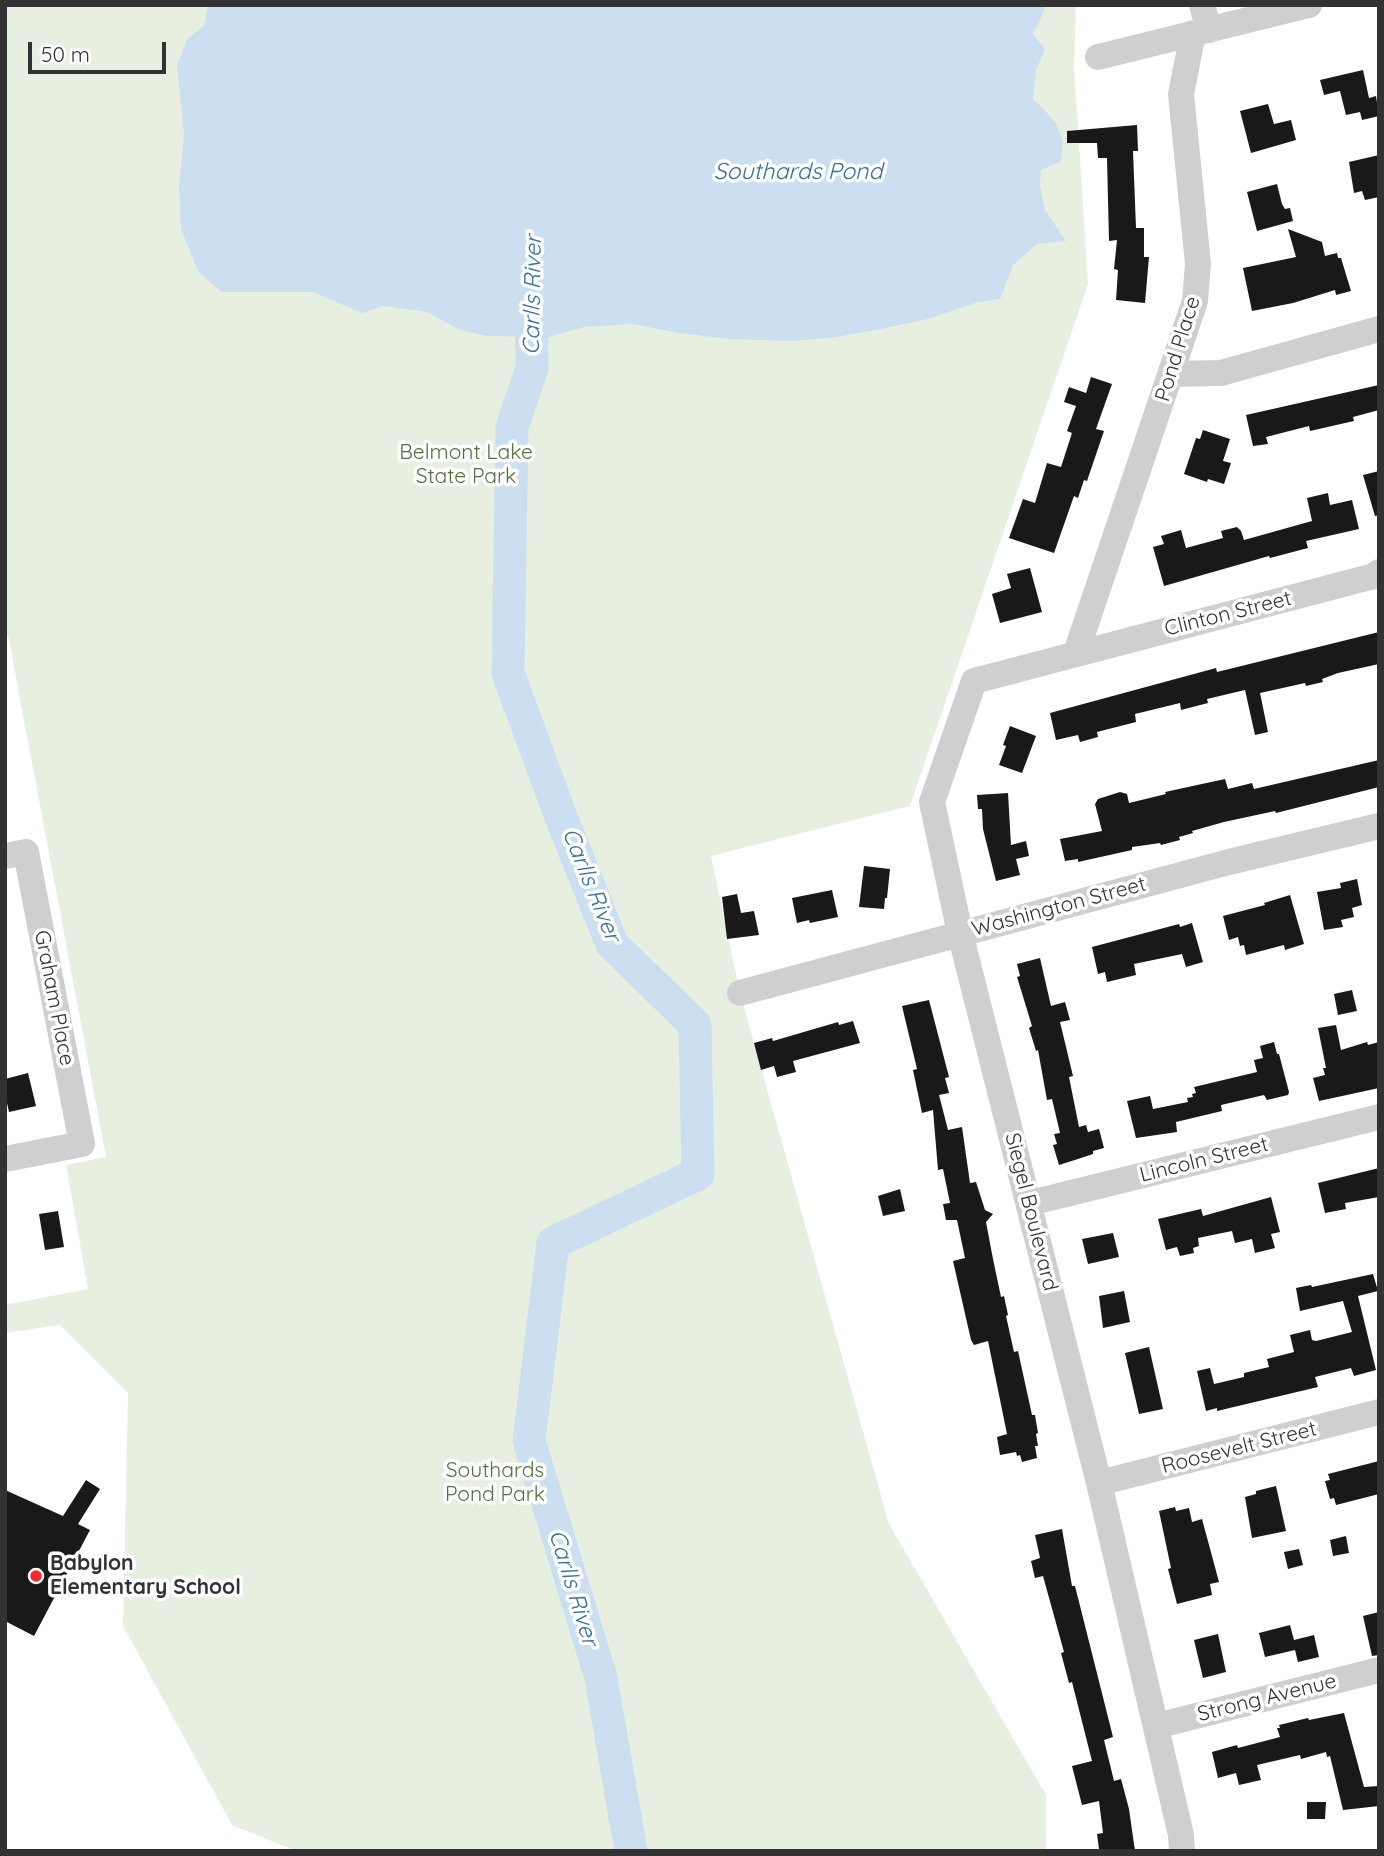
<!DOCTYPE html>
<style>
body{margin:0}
#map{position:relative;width:1384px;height:1856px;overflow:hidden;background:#fff;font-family:Quicksand,sans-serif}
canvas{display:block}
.frame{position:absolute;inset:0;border:7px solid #323232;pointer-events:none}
.scale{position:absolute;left:28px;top:42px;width:138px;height:32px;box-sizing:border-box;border:4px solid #323232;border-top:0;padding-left:9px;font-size:21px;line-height:24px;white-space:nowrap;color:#323232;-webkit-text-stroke:5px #fff;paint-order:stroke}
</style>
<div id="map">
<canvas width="1384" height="1856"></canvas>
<div class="frame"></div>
<div class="scale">50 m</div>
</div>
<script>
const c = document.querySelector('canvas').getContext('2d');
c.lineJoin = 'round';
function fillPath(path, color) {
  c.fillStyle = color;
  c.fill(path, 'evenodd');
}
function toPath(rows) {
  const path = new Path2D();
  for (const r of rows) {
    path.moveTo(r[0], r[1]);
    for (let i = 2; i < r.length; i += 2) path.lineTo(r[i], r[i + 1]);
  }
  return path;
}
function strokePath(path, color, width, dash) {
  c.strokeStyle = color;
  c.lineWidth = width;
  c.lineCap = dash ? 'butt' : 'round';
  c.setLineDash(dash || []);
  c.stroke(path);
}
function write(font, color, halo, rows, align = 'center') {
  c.font = font + ' Quicksand,sans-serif';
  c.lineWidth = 7;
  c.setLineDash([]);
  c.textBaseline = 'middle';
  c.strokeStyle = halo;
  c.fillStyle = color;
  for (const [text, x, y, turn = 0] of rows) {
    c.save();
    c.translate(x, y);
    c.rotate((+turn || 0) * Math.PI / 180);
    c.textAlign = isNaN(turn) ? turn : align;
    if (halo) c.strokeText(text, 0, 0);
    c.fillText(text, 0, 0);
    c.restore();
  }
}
const green = toPath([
 [5,5,1076,5,1074,66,1088,284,910,806,711,856,740,993,889,1524,1046,1795,1046,1851,296,1851,232,1825,123,1626,128,1393,60,1325,5,1333,5,1305,88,1289,66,1165,106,1157,8,635,5,635]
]);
const water = toPath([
 [208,5,1045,5,1042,16,1033,34,1045,49,1036,70,1033,100,1043,108,1056,124,1063,141,1061,161,1041,170,1040,185,1045,210,1066,241,1037,244,1013,265,1000,299,978,302,928,319,876,330,831,338,790,341,729,339,679,333,632,324,584,327,549,337,487,336,460,330,427,312,383,306,362,313,313,292,221,292,198,271,181,229,179,185,184,135,177,65,187,40,204,25]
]);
const river = toPath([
 [531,291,532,368,512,427,508,673,561,817,612,944,695,1025,698,1174,553,1243,529,1441,601,1678,631,1851]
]);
const building = toPath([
 [1363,70,1369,98,1376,96,1379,116,1362,120,1360,112,1346,115,1340,91,1324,95,1320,80],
 [1268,104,1274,124,1291,120,1296,140,1251,153,1240,111],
 [1137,125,1138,151,1133,151,1136,228,1144,228,1144,257,1149,257,1145,303,1116,300,1118,270,1114,269,1117,240,1109,241,1107,158,1098,158,1097,143,1067,143,1067,131],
 [1379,155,1379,197,1365,200,1362,191,1354,193,1349,162],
 [1277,184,1282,204,1285,209,1290,208,1293,221,1257,231,1247,192],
 [1288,229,1322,242,1325,256,1337,253,1338,258,1341,258,1351,291,1336,295,1335,290,1293,303,1252,311,1243,268,1296,257],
 [1091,377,1112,384,1096,429,1104,431,1087,481,1084,480,1078,498,1074,496,1054,553,1009,538,1023,499,1035,503,1047,463,1061,467,1072,433,1067,431,1076,406,1064,402,1069,387,1086,393],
 [1379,385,1379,410,1353,417,1354,421,1310,431,1309,426,1266,437,1268,444,1253,446,1246,415],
 [1203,430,1230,439,1223,461,1231,463,1224,484,1208,479,1207,482,1184,474,1196,438,1200,439],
 [1379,471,1379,515,1375,516,1363,475],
 [1328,493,1330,505,1352,500,1359,529,1306,541,1308,548,1270,558,1269,556,1164,586,1153,547,1164,544,1161,536,1181,530,1186,548,1223,538,1221,531,1237,527,1241,531,1244,540,1312,521,1307,498],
 [1030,568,1042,612,1000,623,992,594,1011,588,1007,574],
 [1379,632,1379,664,1338,673,1322,679,1323,682,1306,686,1305,683,1260,693,1268,732,1255,735,1245,690,1207,699,1208,703,1181,710,1180,703,1135,714,1136,722,1097,732,1098,737,1080,742,1078,735,1056,740,1050,713,1216,668,1217,672],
 [1010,726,1036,736,1022,773,999,765,1006,746,1003,745],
 [1379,760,1379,787,1276,813,1275,811,1224,822,1192,831,1193,833,1179,837,1180,840,1161,845,1160,843,1132,847,1132,850,1078,862,1078,859,1065,861,1060,839,1102,831,1095,804,1098,799,1120,792,1127,794,1129,803,1166,794,1165,792,1225,779,1228,789,1252,783,1254,789],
 [1008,793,1011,845,1026,841,1029,856,1016,859,1020,875,996,881,983,829,982,809,978,809,977,795],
 [864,866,890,869,887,898,885,898,884,909,859,907],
 [1357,879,1362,905,1352,908,1354,917,1341,920,1343,927,1324,930,1317,892,1341,888,1340,883],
 [832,890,838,917,810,923,809,920,797,923,792,898],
 [737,894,741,913,754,911,759,935,727,939,722,897],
 [1290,895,1304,944,1285,950,1284,945,1246,955,1244,945,1240,946,1238,937,1229,940,1223,916,1265,905,1264,903],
 [1192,923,1203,962,1186,967,1182,954,1134,964,1136,975,1107,982,1105,972,1098,974,1092,947,1179,924,1180,927],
 [1040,958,1051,1006,1065,1002,1070,1020,1060,1022,1073,1076,1069,1077,1079,1127,1086,1125,1088,1132,1099,1129,1104,1148,1093,1151,1093,1154,1078,1159,1059,1165,1053,1145,1057,1144,1054,1134,1060,1133,1052,1099,1047,1100,1038,1050,1036,1051,1029,1028,1032,1026,1017,977,1020,976,1017,964],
 [1352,990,1357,1011,1338,1015,1334,994],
 [929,1000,949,1077,945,1078,949,1093,939,1095,948,1130,962,1127,970,1183,976,1182,985,1210,993,1214,986,1222,993,1259,1001,1297,1004,1296,1008,1315,1006,1316,1014,1352,1018,1351,1032,1415,1035,1415,1038,1433,1036,1434,1038,1446,1035,1446,1037,1458,1022,1462,1020,1455,1017,1456,1016,1452,1000,1455,997,1437,1007,1434,988,1341,974,1345,971,1340,953,1261,965,1258,957,1220,946,1220,943,1204,950,1203,943,1169,938,1170,933,1110,922,1113,913,1070,917,1069,902,1006],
 [853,1021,860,1043,793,1061,796,1072,777,1077,774,1066,761,1070,754,1043,772,1038,773,1041,838,1022,839,1025],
 [1336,1025,1341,1050,1367,1042,1368,1045,1379,1042,1379,1088,1319,1101,1313,1078,1325,1075,1323,1068,1326,1068,1318,1028],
 [1274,1042,1277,1054,1279,1054,1289,1092,1288,1095,1267,1100,1264,1095,1221,1105,1222,1111,1176,1122,1177,1132,1136,1138,1127,1101,1150,1096,1153,1109,1188,1102,1187,1098,1193,1097,1192,1094,1196,1093,1194,1087,1257,1072,1254,1060,1263,1058,1260,1046],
 [28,1073,36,1106,9,1112,5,1094,5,1079],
 [1379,1168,1379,1197,1345,1203,1346,1209,1325,1213,1318,1183],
 [900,1189,905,1211,883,1216,878,1196],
 [1271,1197,1280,1232,1271,1234,1275,1248,1255,1253,1252,1239,1235,1243,1232,1231,1198,1238,1199,1246,1193,1248,1194,1253,1180,1256,1177,1247,1166,1250,1158,1219,1201,1209,1203,1216],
 [58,1211,64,1247,45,1250,39,1214],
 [1113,1233,1119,1257,1088,1264,1082,1239],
 [1373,1274,1378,1291,1358,1296,1376,1370,1354,1376,1351,1368,1315,1377,1318,1387,1217,1411,1217,1408,1206,1411,1197,1371,1210,1368,1214,1384,1244,1377,1244,1373,1269,1367,1267,1359,1294,1352,1290,1335,1310,1330,1312,1340,1316,1341,1352,1332,1343,1301,1300,1311,1296,1288,1311,1285,1312,1287],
 [1124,1291,1130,1322,1103,1328,1099,1296],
 [1149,1347,1163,1409,1139,1414,1125,1353],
 [1379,1461,1379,1494,1336,1505,1334,1498,1330,1499,1325,1481,1330,1480,1328,1474],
 [86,1480,100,1489,78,1524,90,1530,34,1636,5,1621,5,1490,63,1516],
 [1276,1486,1286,1531,1252,1538,1245,1497,1256,1494,1256,1491],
 [1175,1507,1176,1511,1189,1508,1192,1522,1202,1519,1219,1582,1210,1584,1212,1595,1177,1604,1168,1569,1171,1568,1159,1511],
 [1062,1529,1072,1586,1075,1586,1113,1737,1104,1740,1114,1781,1121,1779,1129,1809,1135,1851,1099,1849,1097,1834,1103,1833,1099,1801,1082,1805,1072,1766,1092,1761,1072,1682,1069,1683,1061,1653,1064,1652,1043,1576,1035,1578,1031,1561,1040,1558,1035,1535],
 [1346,1536,1349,1553,1333,1556,1330,1540],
 [1299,1549,1303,1565,1288,1569,1284,1552],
 [1379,1612,1379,1655,1372,1656,1363,1616],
 [1290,1625,1294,1640,1314,1635,1319,1657,1298,1662,1295,1650,1265,1657,1259,1633],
 [1218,1634,1226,1672,1203,1678,1194,1640],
 [1344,1713,1364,1787,1379,1786,1379,1806,1343,1810,1330,1756,1327,1757,1326,1752,1301,1759,1300,1755,1257,1765,1261,1780,1239,1785,1236,1773,1218,1778,1212,1752,1237,1745,1238,1748,1280,1737,1277,1728,1280,1728,1279,1725,1308,1718,1309,1720],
 [1307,1802,1326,1802,1325,1819,1307,1819]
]);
const minor = toPath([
 [1202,5,1209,30],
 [1098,57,1309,5],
 [1171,374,1221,373,1379,329],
 [1076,653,1195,301,1198,264,1181,94,1193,33],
 [5,856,26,852,82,1144,5,1159],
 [740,993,1229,862,1379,826],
 [1030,1203,1379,1117],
 [1099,1483,1379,1412],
 [1156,1726,1379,1670],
 [1182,1851,1181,1835,1099,1483,960,933,932,802,974,681,1374,576,1379,572]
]);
const markers = [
 [36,1576,7,"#f5292a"]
];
const streetNames = [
 ["Pond Place",1178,349,-73],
 ["Clinton Street",1228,614,-14],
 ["Washington Street",1059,907,-15],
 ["Graham Place",54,998,79],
 ["Lincoln Street",1204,1160,-14],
 ["Siegel Boulevard",1031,1212,76],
 ["Roosevelt Street",1239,1448,-14],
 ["Strong Avenue",1267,1698,-14]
];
const parkNames = [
 ["Belmont Lake",466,453],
 ["State Park",466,477],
 ["Southards",495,1471],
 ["Pond Park",495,1495]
];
const poiNames = [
 ["Babylon",50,1564],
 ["Elementary School",50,1588]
];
const waterNames = [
 ["Southards Pond",798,172],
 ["Carlls River",533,295,-89],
 ["Carlls River",591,885,68],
 ["Carlls River",573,1588,73]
];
fillPath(green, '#e7f0e0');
fillPath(water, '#cbdff0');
strokePath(river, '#cbdff0', 33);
fillPath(building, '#191919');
strokePath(minor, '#cfcfcf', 26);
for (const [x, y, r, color] of markers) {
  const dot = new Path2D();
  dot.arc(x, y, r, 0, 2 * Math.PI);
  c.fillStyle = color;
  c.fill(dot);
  strokePath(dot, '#fff', 2.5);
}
write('21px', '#323232', '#fff', streetNames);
write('21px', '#51733a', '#fff', parkNames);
write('bold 21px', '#323232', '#fff', poiNames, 'left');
write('italic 23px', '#376f9e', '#fff', waterNames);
</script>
